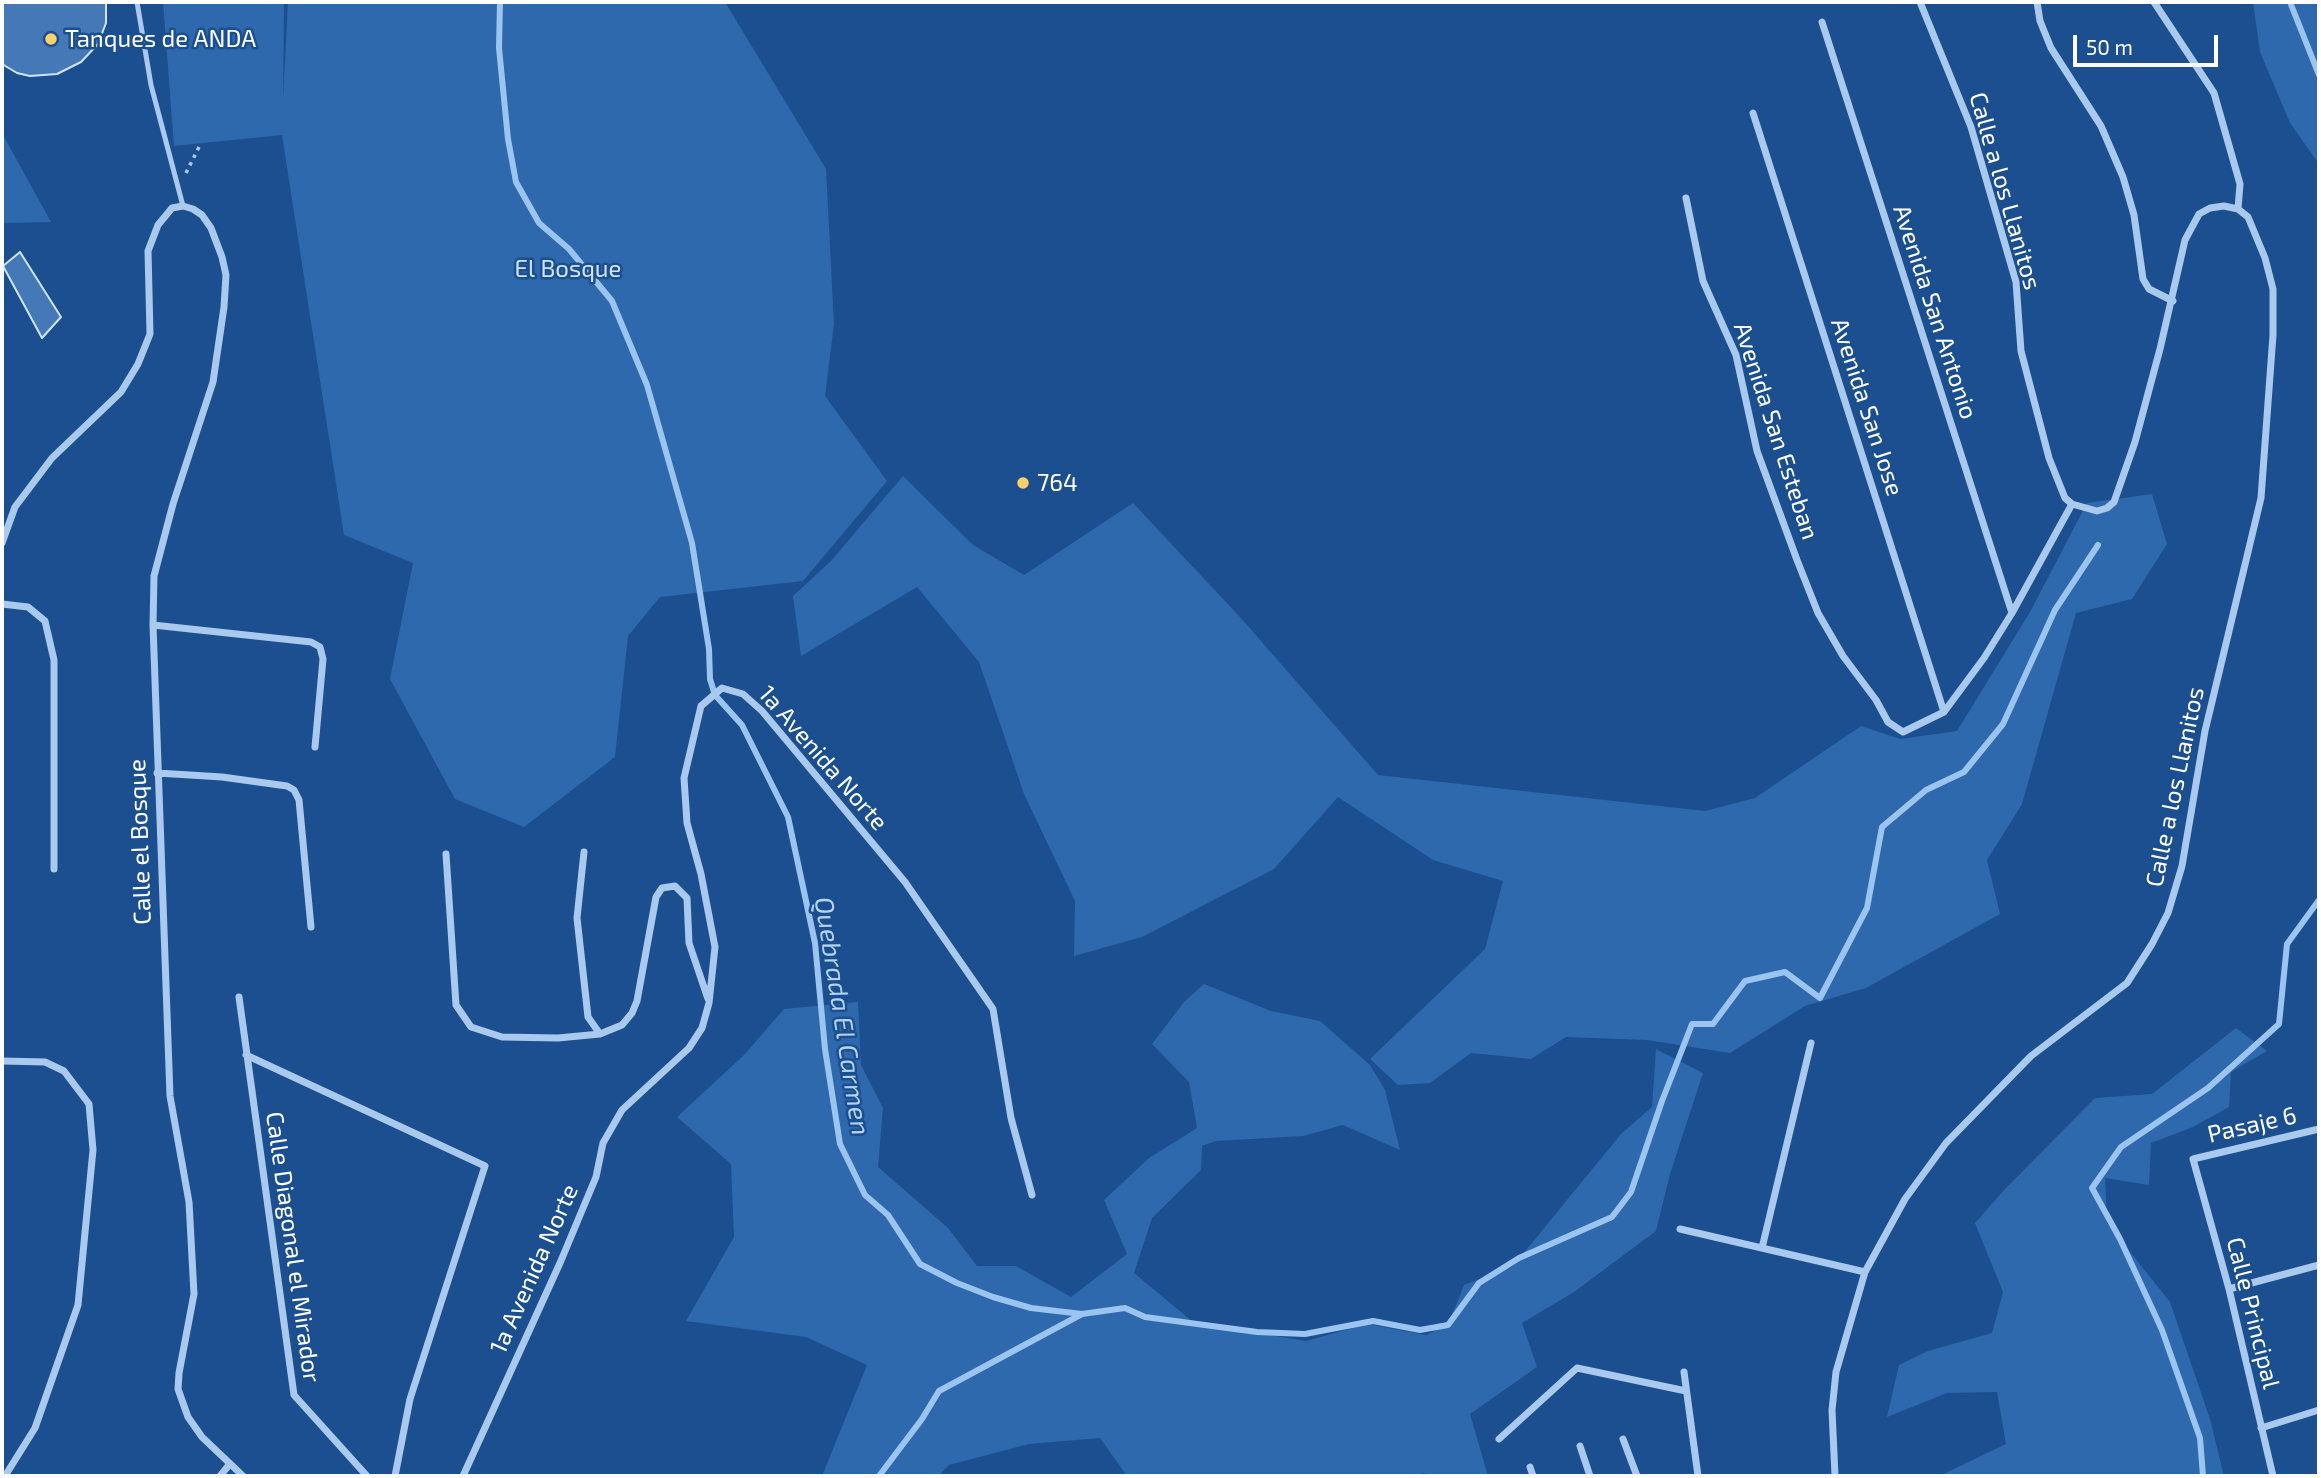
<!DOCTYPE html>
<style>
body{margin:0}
#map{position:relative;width:2321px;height:1478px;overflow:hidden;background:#1b4f8f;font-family:"Exo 2",sans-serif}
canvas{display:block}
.frame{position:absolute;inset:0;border:4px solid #fff;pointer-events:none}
.scale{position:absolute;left:2073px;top:35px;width:145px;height:32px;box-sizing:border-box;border:4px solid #fff;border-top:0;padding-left:9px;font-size:21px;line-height:24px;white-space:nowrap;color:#fff;-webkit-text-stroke:5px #1b4f8f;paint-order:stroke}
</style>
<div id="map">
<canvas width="2321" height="1478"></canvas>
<div class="frame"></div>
<div class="scale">50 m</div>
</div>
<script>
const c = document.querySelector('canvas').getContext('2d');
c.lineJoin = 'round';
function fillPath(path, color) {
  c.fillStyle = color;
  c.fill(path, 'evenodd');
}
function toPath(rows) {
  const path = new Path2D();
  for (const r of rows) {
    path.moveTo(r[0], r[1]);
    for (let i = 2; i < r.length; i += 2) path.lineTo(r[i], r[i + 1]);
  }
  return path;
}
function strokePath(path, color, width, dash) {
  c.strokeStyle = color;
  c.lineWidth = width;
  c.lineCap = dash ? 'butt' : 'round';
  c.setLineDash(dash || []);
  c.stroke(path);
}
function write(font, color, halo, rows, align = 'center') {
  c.font = font + ' "Exo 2",sans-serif';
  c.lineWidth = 5;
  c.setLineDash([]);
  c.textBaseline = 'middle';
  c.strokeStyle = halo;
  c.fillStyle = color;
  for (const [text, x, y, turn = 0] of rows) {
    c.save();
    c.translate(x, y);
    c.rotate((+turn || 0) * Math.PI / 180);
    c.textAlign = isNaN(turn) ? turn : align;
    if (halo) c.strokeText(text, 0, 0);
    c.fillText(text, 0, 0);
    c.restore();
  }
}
const green = toPath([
 [163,2,284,2,283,99,288,2,725,2,826,169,834,324,825,396,887,481,803,581,660,597,628,636,615,757,524,827,455,799,390,679,413,563,344,535,282,135,174,146],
 [2253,2,2319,2,2319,164,2290,123,2260,52],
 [2,133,51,222,2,223],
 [903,476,973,545,1024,575,1133,503,1240,617,1378,775,1705,811,1755,798,1861,726,1900,739,1957,731,2030,612,2087,503,2152,494,2167,544,2132,599,2076,613,2022,804,1987,860,2000,914,1866,988,1805,1006,1730,1053,1647,1040,1566,1037,1531,1059,1471,1053,1430,1083,1398,1085,1370,1059,1485,949,1503,881,1433,860,1338,797,1274,869,1142,937,1074,956,1075,901,1024,794,979,662,917,587,801,656,793,596,831,561],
 [1204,984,1271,1011,1320,1021,1370,1065,1385,1090,1400,1150,1343,1125,1303,1136,1216,1141,1202,1146,1201,1170,1152,1218,1134,1273,1193,1322,1306,1341,1367,1324,1426,1335,1448,1325,1464,1285,1513,1266,1621,1134,1652,1107,1656,1049,1703,1073,1670,1174,1656,1231,1574,1292,1522,1323,1537,1367,1470,1414,1488,1476,1446,1476,1422,1473,1421,1476,1127,1476,1100,1438,1029,1444,949,1465,938,1476,822,1476,867,1365,806,1337,686,1321,734,1237,731,1164,677,1117,744,1055,784,1009,858,1002,861,1065,883,1108,878,1167,948,1228,977,1266,1016,1266,1071,1297,1127,1254,1104,1200,1149,1158,1197,1128,1189,1082,1152,1044,1184,1002],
 [2236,1028,2267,1051,2231,1072,2229,1107,2193,1127,2151,1143,2149,1185,2105,1178,2107,1223,2170,1302,2210,1419,2224,1476,1939,1476,2006,1444,1997,1392,1947,1393,1887,1417,1899,1365,1928,1351,1992,1333,2003,1292,1975,1223,2005,1189,2095,1098,2152,1094]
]);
const stream = toPath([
 [500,2,499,48,508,139,516,182,539,223,569,249,612,301,647,385,692,543,709,649,710,679,715,695,742,725,788,817,815,943,825,1049,840,1144,865,1195,888,1215,920,1264,957,1283,993,1297,1031,1308,1082,1314,1125,1308,1145,1317,1257,1332,1305,1334,1373,1321,1420,1330,1448,1325,1479,1283,1519,1258,1612,1217,1631,1192,1662,1101,1692,1024,1713,1024,1745,981,1785,972,1820,998,1867,908,1882,827,1926,790,1964,772,2003,724,2055,610,2098,545],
 [2290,2,2319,75],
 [879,1476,922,1419,939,1391,1082,1314],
 [2203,1476,2200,1438,2162,1330,2120,1239,2092,1188,2121,1147,2208,1088,2279,1024,2287,944,2319,900]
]);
const building = toPath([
 [2,2,106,2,106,23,98,44,81,62,57,74,30,76,17,73,2,64,2,2],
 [20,252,61,317,42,338,3,266,20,252]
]);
const path = toPath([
 [186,173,201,143]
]);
const lane = toPath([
 [137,2,151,85,183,206]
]);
const street = toPath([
 [2037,2,2040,21,2051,48,2101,126,2123,177,2134,215,2143,279,2149,289,2173,301],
 [2154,2,2214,93,2240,184,2238,209],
 [1822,22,2012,613],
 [1753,113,1944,712],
 [1686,198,1703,281,1736,355,1757,451,1797,560,1818,613,1843,656,1876,700,1888,722,1903,732,1944,712,1984,658,2012,613,2072,504],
 [2,543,15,507,52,458,121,392,138,364,150,334,148,251,158,225,172,208,183,206,193,209,202,215,211,228,222,257,226,275,224,307,213,382,173,504,154,576,153,625,170,1096,189,1202,194,1294,179,1373,178,1389,188,1417,202,1437,243,1476],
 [2,604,28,607,45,621,54,660,54,869],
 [153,625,311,642,320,647,323,659,315,747],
 [157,773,222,777,287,786,294,790,299,800,311,927],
 [584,852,577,918,588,1017,600,1034],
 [446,854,456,1005,471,1027,502,1037,558,1038,600,1034,622,1025,632,1013,637,1001,656,897,662,888,675,886,687,898,689,943,708,999],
 [239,997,294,1395,367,1476],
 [246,1055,485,1166,410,1399,395,1476],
 [2,1061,45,1062,64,1071,89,1104,93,1150,78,1305,35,1428,5,1476],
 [1680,1229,1865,1272],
 [1762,1248,1811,1043],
 [2229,1289,2319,1265],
 [1684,1372,1698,1476],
 [2261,1428,2319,1410],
 [1499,1439,1577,1368,1686,1391],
 [1623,1439,1637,1476],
 [1580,1446,1590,1476],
 [1530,1467,1533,1476],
 [220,1476,229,1465],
 [463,1476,560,1263,596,1177,603,1143,622,1110,689,1048,702,1028,709,1003,715,947,701,874,687,823,684,778,701,706,722,688,743,694,762,711,905,882,993,1009,1011,1118,1032,1195],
 [1835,1476,1832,1410,1836,1372,1865,1272,1905,1199,1946,1143,2031,1056,2127,983,2152,944,2168,913,2182,866,2205,731,2261,498,2273,335,2273,289,2265,258,2248,217,2238,209,2224,206,2210,208,2199,214,2185,240,2160,349,2135,442,2114,502,2107,508,2097,511,2072,504,2065,498,2049,458,2021,351,2016,282,1971,127,1920,2],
 [2273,1476,2229,1289,2193,1159,2319,1129]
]);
const markers = [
 [51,39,7,"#ffd166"],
 [1023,483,7,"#ffd166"]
];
const poiNames = [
 ["Tanques de ANDA",65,39],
 ["764",1037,483]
];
const streetNames = [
 ["Calle a los Llanitos",2005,191,74],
 ["Avenida San Antonio",1935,312,72],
 ["Avenida San Jose",1867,407,72],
 ["Avenida San Esteban",1776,431,72],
 ["1a Avenida Norte",823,758,49],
 ["Calle a los Llanitos",2175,787,-78],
 ["Calle el Bosque",140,842,-92],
 ["Pasaje 6",2252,1125,-13],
 ["Calle Diagonal el Mirador",293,1247,82],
 ["1a Avenida Norte",534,1269,-66],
 ["Calle Principal",2253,1313,76]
];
const parkNames = [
 ["El Bosque",568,269]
];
const waterNames = [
 ["Quebrada El Carmen",842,1016,81]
];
fillPath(green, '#2e69ad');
strokePath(stream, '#9cc4f0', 6);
fillPath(building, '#4478b7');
strokePath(building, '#cfe3fa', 2);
strokePath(path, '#a9c9ee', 3.5, [3.5, 5]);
strokePath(lane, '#a9c9ee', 5);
strokePath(street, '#a9c9ee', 7);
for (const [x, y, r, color] of markers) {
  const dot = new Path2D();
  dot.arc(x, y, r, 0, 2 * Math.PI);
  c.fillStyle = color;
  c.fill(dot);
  strokePath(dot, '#1b4f8f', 2.5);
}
write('24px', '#fff', '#1b4f8f', poiNames, 'left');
write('24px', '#fff', '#1b4f8f', streetNames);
write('24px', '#cfe3fa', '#1b4f8f', parkNames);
write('italic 26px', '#b5d3f5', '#1b4f8f', waterNames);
</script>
